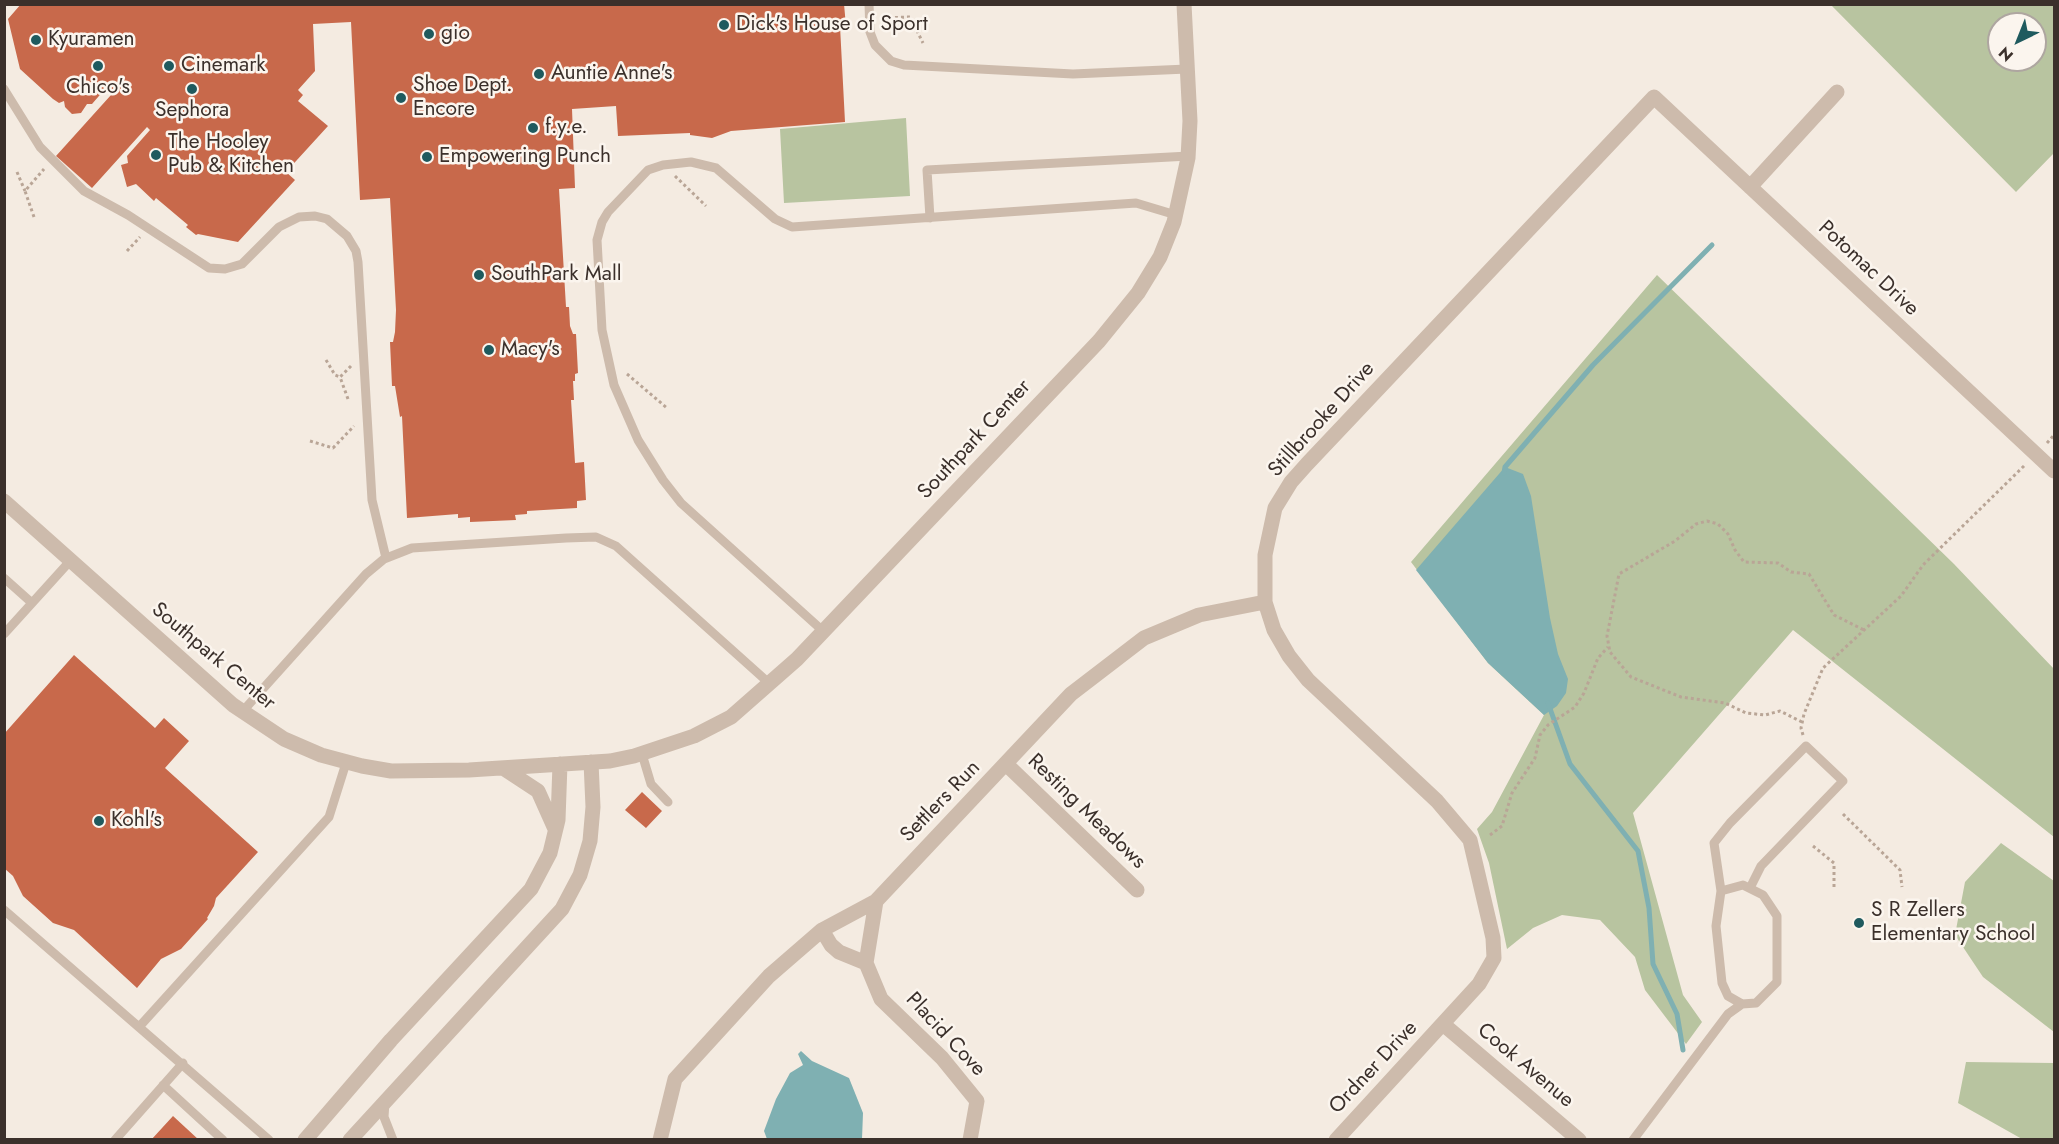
<!DOCTYPE html>
<style>
body{margin:0}
#map{position:relative;width:2059px;height:1144px;overflow:hidden;background:#f4ebe1;font-family:Jost,sans-serif}
canvas{display:block}
.frame{position:absolute;inset:0;border:6px solid #3b302b;pointer-events:none}
.north{position:absolute;left:1987px;top:12px;width:60px;height:60px;box-sizing:border-box;background:#fbf5ee;border:2px solid #aea6a0;border-radius:50%;rotate:223deg;font-size:16px;font-weight:700;line-height:24px;text-align:center;color:#3b302b}
.north::after{content:'';display:block;margin:auto;width:21px;height:27px;background:#1f5a5e;clip-path:polygon(50% 0,100% 100%,50% 72%,0 100%)}
</style>
<div id="map">
<canvas width="2059" height="1144"></canvas>
<div class="frame"></div>
<div class="north">N</div>
</div>
<script>
const c = document.querySelector('canvas').getContext('2d');
c.lineJoin = 'round';
function fillPath(path, color) {
  c.fillStyle = color;
  c.fill(path, 'evenodd');
}
function toPath(rows) {
  const path = new Path2D();
  for (const r of rows) {
    path.moveTo(r[0], r[1]);
    for (let i = 2; i < r.length; i += 2) path.lineTo(r[i], r[i + 1]);
  }
  return path;
}
function strokePath(path, color, width, dash) {
  c.strokeStyle = color;
  c.lineWidth = width;
  c.lineCap = dash ? 'butt' : 'round';
  c.setLineDash(dash || []);
  c.stroke(path);
}
function write(font, color, halo, rows, align = 'center') {
  c.font = font + ' Jost,sans-serif';
  c.lineWidth = 5;
  c.setLineDash([]);
  c.textBaseline = 'middle';
  c.strokeStyle = halo;
  c.fillStyle = color;
  for (const [text, x, y, turn = 0] of rows) {
    c.save();
    c.translate(x, y);
    c.rotate((+turn || 0) * Math.PI / 180);
    c.textAlign = isNaN(turn) ? turn : align;
    if (halo) c.strokeText(text, 0, 0);
    c.fillText(text, 0, 0);
    c.restore();
  }
}
const green = toPath([
 [1831,5,2054,5,2054,153,2016,192],
 [1999,24,2035,24,2035,60,1999,60],
 [906,118,910,196,784,203,780,129],
 [1657,275,1954,564,2054,669,2054,837,1793,630,1633,813,1683,995,1702,1022,1686,1044,1645,990,1635,957,1600,920,1562,915,1533,928,1507,949,1489,863,1477,829,1492,812,1544,715,1488,663,1411,562],
 [2001,843,2054,881,2054,1032,1983,977,1955,935,1965,882],
 [1966,1062,2054,1063,2054,1139,2022,1139,1958,1103]
]);
const water = toPath([
 [1505,467,1523,474,1531,496,1550,618,1558,654,1568,679,1566,693,1557,706,1544,715,1488,663,1416,570],
 [801,1051,812,1061,849,1078,863,1113,862,1139,767,1139,764,1131,776,1099,790,1073,803,1065,798,1054]
]);
const stream = toPath([
 [1504,473,1505,467,1593,365,1712,245],
 [1548,703,1570,764,1638,851,1649,908,1653,964,1677,1014,1683,1050]
]);
const building = toPath([
 [21,4,844,4,846,26,840,26,845,122,731,131,712,138,690,135,690,133,618,136,616,106,572,109,575,188,559,189,566,307,569,307,570,326,573,334,576,334,578,373,575,374,575,381,573,381,574,400,571,400,575,463,584,462,586,500,577,501,577,508,527,511,527,514,515,515,516,520,470,522,470,517,458,518,458,514,407,518,402,416,400,417,395,386,392,386,390,342,393,342,395,332,396,310,390,198,360,200,351,22,313,24,315,71,298,90,303,95,298,101,328,126,286,172,295,180,238,242,198,234,196,235,186,227,188,225,156,198,154,201,136,184,127,187,121,165,128,163,127,156,150,130,147,127,92,188,56,156,111,95,105,89,92,104,87,104,81,113,72,114,65,107,64,101,59,103,53,99,20,69,8,19],
 [74,655,155,728,164,718,189,741,165,768,258,852,216,898,214,906,207,918,208,919,181,949,161,959,137,988,74,930,53,923,23,896,13,876,4,868,4,734],
 [642,792,662,811,646,828,625,810],
 [173,1116,199,1140,151,1140]
]);
const path = toPath([
 [883,18,910,17,923,43],
 [17,172,25,191],
 [675,176,706,206],
 [34,217,25,191,44,169],
 [127,251,140,237],
 [326,360,335,375,340,377],
 [627,374,667,408],
 [348,399,340,377,351,366],
 [310,441,333,448,354,426],
 [2047,443,2054,435],
 [1802,722,1780,711,1765,715,1746,713,1725,703,1681,697,1631,677,1610,652,1607,636,1619,574,1675,541,1696,524,1707,521,1718,524,1728,534,1735,550,1744,562,1778,563,1791,572,1809,574,1834,615,1864,630],
 [1803,735,1801,728,1804,714,1823,668,1901,596,1923,565,2026,464],
 [1843,814,1900,870,1902,887],
 [1490,835,1502,826,1512,793,1535,758,1540,735,1548,725,1575,707,1584,693,1598,658,1608,647],
 [1813,846,1834,863,1834,888]
]);
const lane = toPath([
 [869,4,870,32,875,45,891,61,904,65,1073,74,1187,69],
 [4,89,40,147,84,191,128,215,209,268,225,269,242,264,279,227,299,217,315,216,327,219,347,236,356,251,358,262,372,500,386,558],
 [930,218,927,170,1189,156],
 [4,578,32,603],
 [823,631,681,503,663,480,638,440,614,385,602,330,597,240,602,222,608,212,648,170,663,165,691,162,716,168,775,219,792,227,1136,203,1176,215],
 [4,634,71,560],
 [242,712,366,574,384,559,412,548,566,538,596,537,616,546,770,684],
 [642,754,651,784,668,802],
 [1721,891,1714,843,1730,823,1806,746,1843,781,1761,866,1750,888],
 [4,910,269,1140],
 [139,1027,329,817,346,763],
 [163,1085,223,1140],
 [385,1102,384,1117,393,1140],
 [115,1140,183,1063],
 [1633,1140,1728,1014,1742,1004,1756,1003,1777,982,1777,916,1763,895,1743,885,1721,891,1716,926,1722,983,1728,996,1742,1004]
]);
const street = toPath([
 [1750,187,1837,92],
 [4,501,233,705,284,739,321,755,362,766,391,771,469,770,610,761,634,756,694,736,731,717,797,659,1099,341,1138,293,1160,257,1174,222,1188,158,1190,121,1184,4],
 [1006,764,1137,890],
 [503,768,538,791,555,829],
 [876,901,866,963,881,999,942,1058,977,1101,970,1140],
 [822,930,831,945,839,952,866,963],
 [1443,1024,1579,1140],
 [305,1140,391,1040,531,889,550,853,558,820,560,764],
 [350,1140,562,909,580,875,590,841,593,807,591,762],
 [660,1140,675,1079,769,976,822,930,876,901,1071,694,1144,638,1199,615,1265,602],
 [1336,1140,1479,984,1494,958,1493,938,1470,840,1437,801,1308,680,1289,656,1274,630,1265,602,1265,555,1275,508,1291,482,1307,464,1654,97,2054,471]
]);
const markers = [
 [724,25,6,"#1f5a5e"],
 [429,34,6,"#1f5a5e"],
 [36,40,6,"#1f5a5e"],
 [98,66,6,"#1f5a5e"],
 [169,66,6,"#1f5a5e"],
 [539,74,6,"#1f5a5e"],
 [192,89,6,"#1f5a5e"],
 [401,98,6,"#1f5a5e"],
 [533,128,6,"#1f5a5e"],
 [156,155,6,"#1f5a5e"],
 [427,157,6,"#1f5a5e"],
 [479,275,6,"#1f5a5e"],
 [489,350,6,"#1f5a5e"],
 [99,821,6,"#1f5a5e"],
 [1859,923,6,"#1f5a5e"]
];
const poiNames = [
 ["Dick's House of Sport",736,25],
 ["gio",441,34],
 ["Kyuramen",48,40],
 ["Cinemark",181,66],
 ["Auntie Anne's",551,74],
 ["Shoe Dept.",413,86],
 ["Encore",413,110],
 ["Chico's",98,88,"center"],
 ["Sephora",192,111,"center"],
 ["f.y.e.",545,128],
 ["The Hooley",168,143],
 ["Pub & Kitchen",168,167],
 ["Empowering Punch",439,157],
 ["SouthPark Mall",491,275],
 ["Macy's",501,350],
 ["Kohl's",111,821],
 ["S R Zellers",1871,911],
 ["Elementary School",1871,935]
];
const streetNames = [
 ["Potomac Drive",1868,269,43],
 ["Stillbrooke Drive",1322,420,-48],
 ["Southpark Center",975,440,-47],
 ["Southpark Center",213,657,40],
 ["Settlers Run",941,802,-46],
 ["Resting Meadows",1086,812,44],
 ["Placid Cove",945,1035,47],
 ["Cook Avenue",1525,1066,40],
 ["Ordner Drive",1374,1068,-47]
];
fillPath(green, '#b8c4a0');
fillPath(water, '#7fb0b2');
strokePath(stream, '#7fb0b2', 5);
fillPath(building, '#c8694b');
strokePath(path, '#b9a596', 3, [3, 3]);
strokePath(lane, '#cdbbac', 9);
strokePath(street, '#cdbbac', 15);
for (const [x, y, r, color] of markers) {
  const dot = new Path2D();
  dot.arc(x, y, r, 0, 2 * Math.PI);
  c.fillStyle = color;
  c.fill(dot);
  strokePath(dot, '#fbf5ee', 2);
}
write('21px', '#3b302b', '#fbf5ee', poiNames, 'left');
write('21px', '#3b302b', '#fbf5ee', streetNames);
</script>
